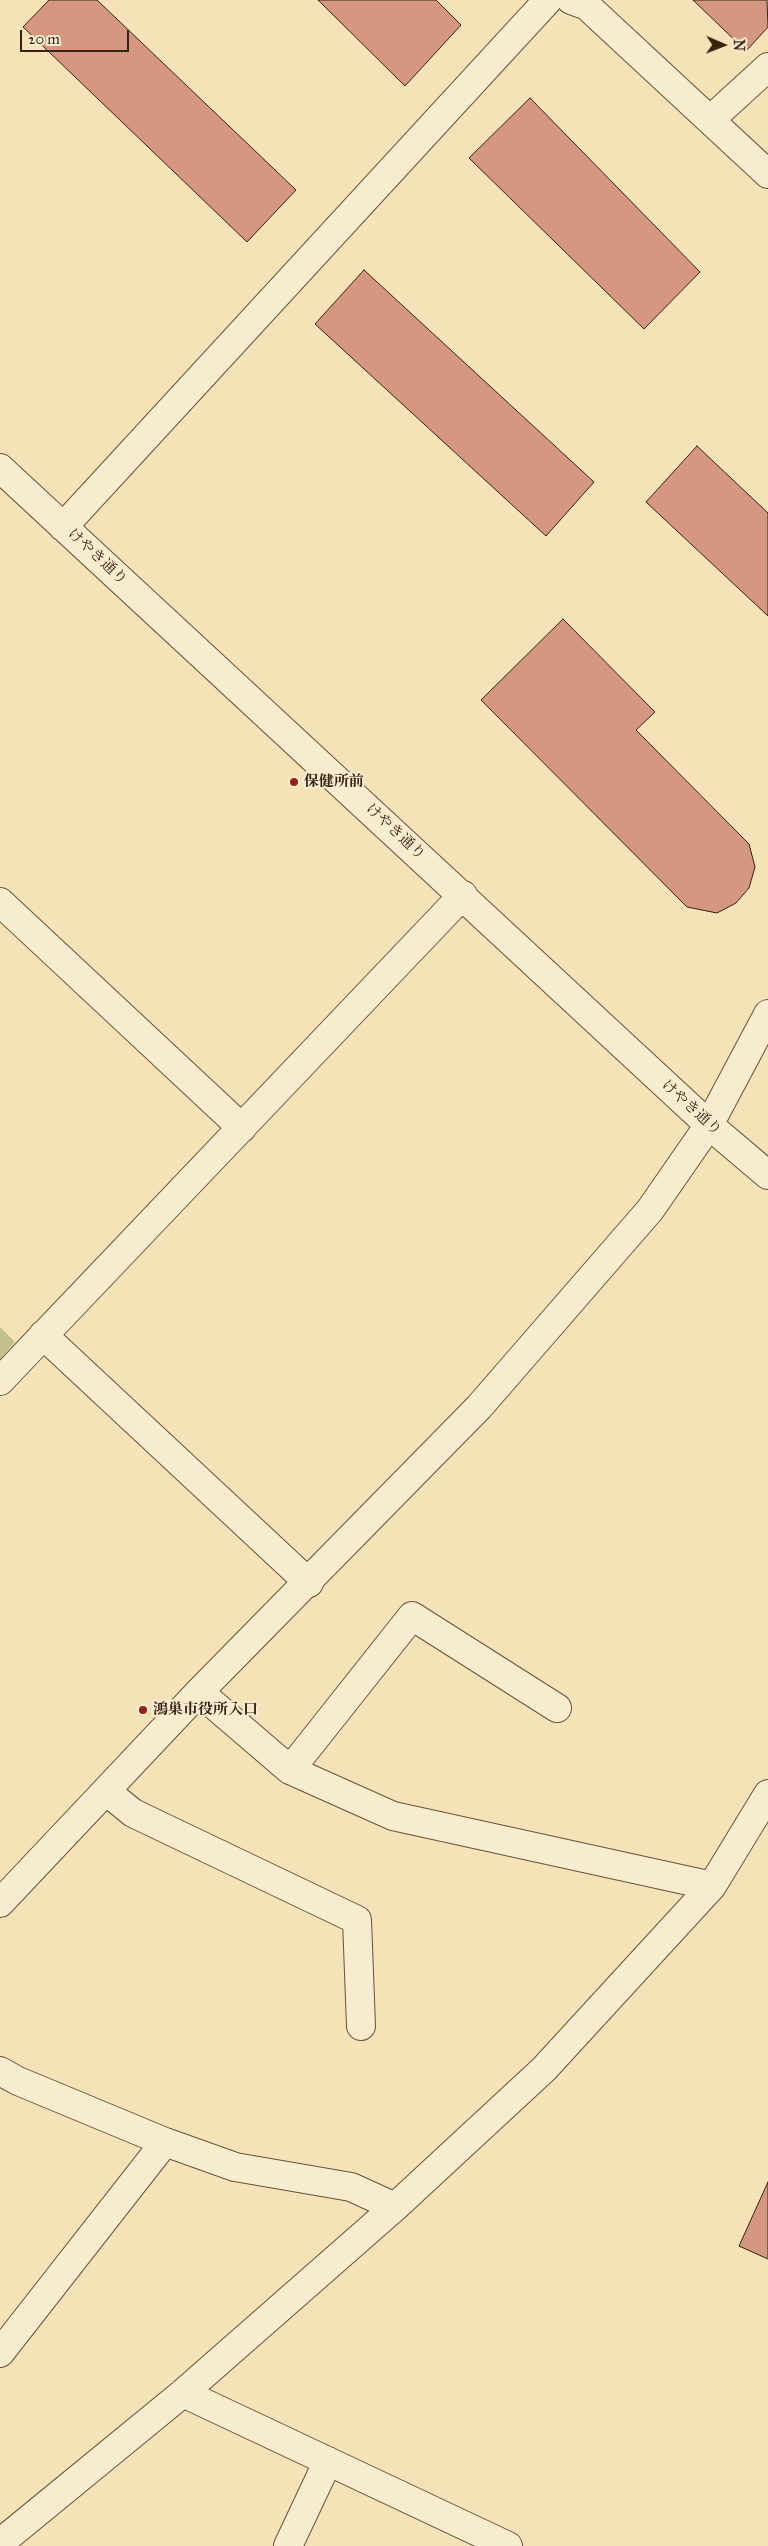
<!DOCTYPE html>
<meta charset="utf-8">
<style>
body{margin:0}
#map{position:relative;width:768px;height:2546px;overflow:hidden;background:#f5e2b6;font-family:"IM FELL Great Primer",serif}
canvas{display:block}
.north{position:absolute;left:698px;top:20px;width:50px;height:50px;-webkit-text-stroke:4px #f8ecd0;paint-order:stroke;rotate:91deg;font-size:14px;font-weight:700;line-height:20px;text-align:center;color:#362310}
.north::after{content:'';display:block;margin:auto;width:18px;height:22px;background:#362310;clip-path:polygon(50% 0,100% 100%,50% 72%,0 100%)}
.scale{position:absolute;left:20px;top:30px;width:109px;height:22px;box-sizing:border-box;border:2px solid #362310;border-top:0;padding-left:6px;font-size:15px;line-height:18px;white-space:nowrap;color:#362310;-webkit-text-stroke:4px #f8ecd0;paint-order:stroke}
</style>
<div id="map">
<canvas width="768" height="2546"></canvas>
<div class="north">N</div>
<div class="scale">20 m</div>
</div>
<script>
const c = document.querySelector('canvas').getContext('2d');
c.lineJoin = 'round';
function fillPath(path, color) {
  c.fillStyle = color;
  c.fill(path, 'evenodd');
}
function toPath(rows) {
  const path = new Path2D();
  for (const r of rows) {
    path.moveTo(r[0], r[1]);
    for (let i = 2; i < r.length; i += 2) path.lineTo(r[i], r[i + 1]);
  }
  return path;
}
function strokePath(path, color, width, dash) {
  c.strokeStyle = color;
  c.lineWidth = width;
  c.lineCap = dash ? 'butt' : 'round';
  c.setLineDash(dash || []);
  c.stroke(path);
}
function write(font, color, halo, rows, align = 'center') {
  c.font = font + ' "IM FELL Great Primer","Noto Serif JP",serif';
  c.lineWidth = 4.5;
  c.setLineDash([]);
  c.textBaseline = 'middle';
  c.strokeStyle = halo;
  c.fillStyle = color;
  for (const [text, x, y, turn = 0] of rows) {
    c.save();
    c.translate(x, y);
    c.rotate((+turn || 0) * Math.PI / 180);
    c.textAlign = isNaN(turn) ? turn : align;
    if (halo) c.strokeText(text, 0, 0);
    c.fillText(text, 0, 0);
    c.restore();
  }
}
const green = toPath([
 [0,1327,15,1342,0,1359]
]);
const building = toPath([
 [49,0,97,0,296,190,247,242,23,27,49,0],
 [318,0,436,0,461,25,405,86,318,0],
 [693,0,767,0,768,27,746,51,693,0],
 [530,98,700,272,644,329,469,158,530,98],
 [364,270,594,482,546,536,315,324,364,270],
 [697,446,768,513,768,616,646,502,697,446],
 [563,619,655,712,636,730,749,844,755,867,749,888,736,903,717,913,687,907,481,700,563,619],
 [768,2182,768,2259,739,2246,768,2182]
]);
const minor = toPath([
 [571,0,587,6,768,174],
 [710,120,768,67],
 [0,468,709,1125,768,1175],
 [63,527,548,0],
 [0,902,242,1128],
 [43,1335,309,1583],
 [0,1381,463,895],
 [199,1692,290,1770,393,1816,712,1886],
 [290,1770,412,1616,557,1708],
 [106,1791,133,1813,357,1920,361,2026],
 [0,1903,199,1692,479,1407,650,1210,709,1125,768,1014],
 [0,2071,18,2081,165,2142,235,2167,351,2187,395,2207],
 [0,2353,165,2142],
 [183,2393,508,2546],
 [0,2543,183,2393,395,2207,544,2069,712,1886,768,1794],
 [288,2546,328,2461]
]);
const markers = [
 [294,782,5,"#8f2418"],
 [143,1710,5,"#8f2418"]
];
const streetNames = [
 ["けやき通り",97,557,43],
 ["けやき通り",395,832,43],
 ["けやき通り",691,1108,42]
];
const poiNames = [
 ["保健所前",304,782],
 ["鴻巣市役所入口",153,1710]
];
fillPath(green, '#c1c28b');
fillPath(building, '#d59682');
strokePath(building, '#362310', 1);
strokePath(minor, '#66533a', 30);
strokePath(minor, '#f8ecd0', 28);
for (const [x, y, r, color] of markers) {
  const dot = new Path2D();
  dot.arc(x, y, r, 0, 2 * Math.PI);
  c.fillStyle = color;
  c.fill(dot);
  strokePath(dot, '#f8ecd0', 2);
}
write('15px', '#362310', '#f8ecd0', streetNames);
write('bold 15px', '#362310', '#f8ecd0', poiNames, 'left');
</script>
